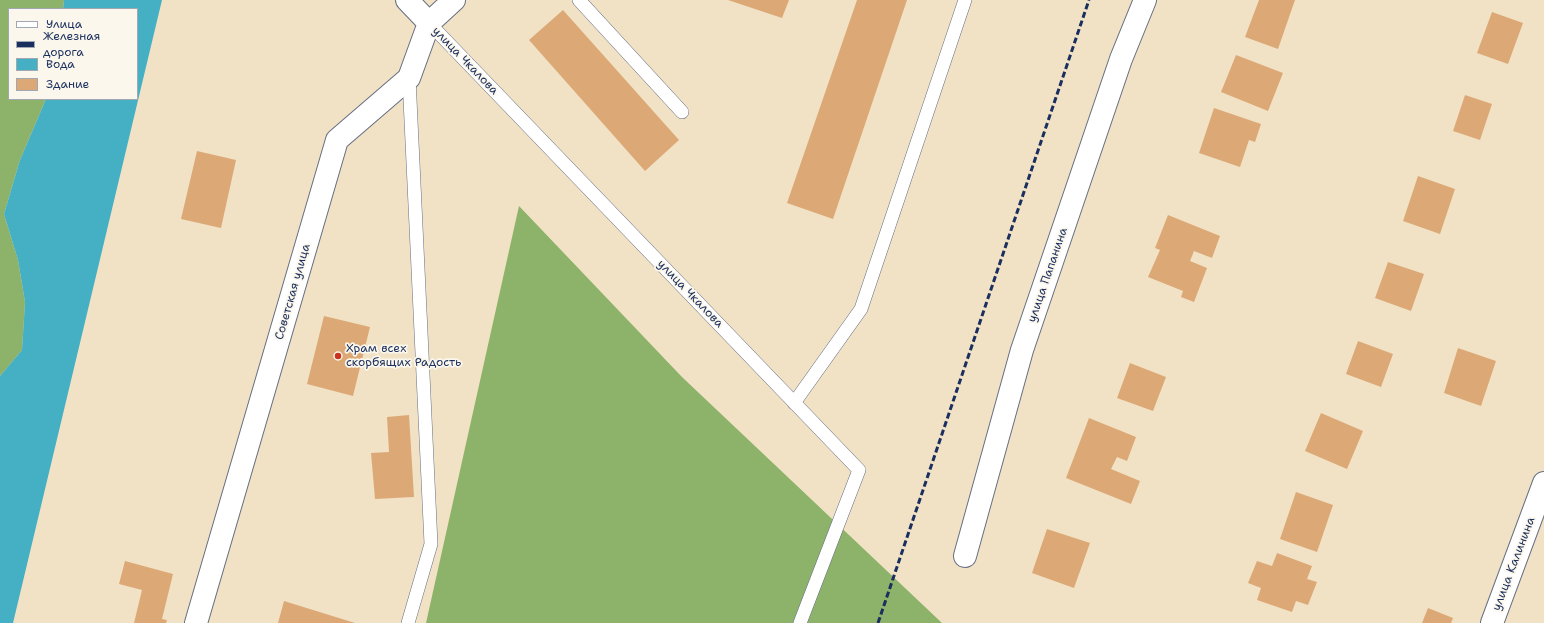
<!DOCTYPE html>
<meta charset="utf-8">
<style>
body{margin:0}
#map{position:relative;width:1544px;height:623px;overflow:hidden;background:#f1e2c5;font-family:"Shantell Sans",sans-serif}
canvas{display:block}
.legend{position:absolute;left:8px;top:8px;width:130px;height:92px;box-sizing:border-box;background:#fbf7ec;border:1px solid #a1a7b3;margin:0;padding:5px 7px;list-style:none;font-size:12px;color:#1b2f5e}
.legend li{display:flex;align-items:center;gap:8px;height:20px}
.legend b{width:20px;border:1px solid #a1a7b3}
</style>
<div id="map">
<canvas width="1544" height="623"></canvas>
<ul class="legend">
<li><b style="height:5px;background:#fff"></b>Улица</li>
<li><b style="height:5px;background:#1b2f5e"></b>Железная дорога</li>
<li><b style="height:11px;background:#45afc4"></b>Вода</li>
<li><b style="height:11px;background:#dca976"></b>Здание</li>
</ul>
</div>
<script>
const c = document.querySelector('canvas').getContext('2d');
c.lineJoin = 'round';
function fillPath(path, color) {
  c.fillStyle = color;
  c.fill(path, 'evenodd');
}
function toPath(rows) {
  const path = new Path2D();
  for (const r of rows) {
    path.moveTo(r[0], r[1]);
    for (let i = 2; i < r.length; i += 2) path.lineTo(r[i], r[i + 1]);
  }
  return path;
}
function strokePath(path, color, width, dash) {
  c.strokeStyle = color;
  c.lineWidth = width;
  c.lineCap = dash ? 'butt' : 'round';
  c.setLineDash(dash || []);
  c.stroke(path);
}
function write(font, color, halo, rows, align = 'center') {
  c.font = font + ' "Shantell Sans",sans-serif';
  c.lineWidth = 3.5;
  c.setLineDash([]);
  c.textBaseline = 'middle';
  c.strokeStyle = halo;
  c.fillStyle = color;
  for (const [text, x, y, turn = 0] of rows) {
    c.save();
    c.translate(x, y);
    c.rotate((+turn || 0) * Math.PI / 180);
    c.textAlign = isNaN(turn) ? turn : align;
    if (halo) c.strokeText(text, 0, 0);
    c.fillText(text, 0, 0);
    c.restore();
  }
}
const forest = toPath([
 [0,0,64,0,63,9,9,9,9,99,46,99,20,160,4,214,18,260,25,302,22,350,0,376],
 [519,206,682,377,942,623,426,623]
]);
const water = toPath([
 [64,0,162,0,13,623,0,623,0,376,22,350,25,302,18,260,4,214,20,160,46,99,137,99,137,9,63,9]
]);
const building = toPath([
 [728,0,789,0,782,18],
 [857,0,907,0,833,219,787,203],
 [1259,0,1295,0,1278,49,1245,37],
 [563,10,679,140,645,171,529,40],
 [1492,12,1523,23,1508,64,1477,53],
 [1236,55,1283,73,1268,111,1221,92],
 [1465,95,1492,104,1480,140,1453,131],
 [1214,108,1261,124,1255,142,1249,140,1240,167,1199,153],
 [197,151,236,160,221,228,181,219],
 [1418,176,1455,189,1440,234,1403,221],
 [1168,215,1220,236,1212,258,1194,251,1190,261,1207,268,1194,302,1181,297,1183,291,1148,277,1160,250,1155,248],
 [1388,262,1424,274,1411,311,1375,298],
 [324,316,370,327,353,396,307,384],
 [1358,341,1393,354,1381,387,1346,374],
 [1458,348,1496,361,1481,406,1444,393],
 [1130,363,1166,377,1153,411,1117,398],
 [1321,413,1363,431,1347,469,1305,451],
 [409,415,414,497,375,499,371,453,389,452,387,417],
 [1089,418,1136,437,1127,461,1117,457,1111,469,1140,481,1131,504,1066,478],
 [1296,492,1333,505,1317,552,1280,539],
 [1047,529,1090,543,1074,588,1032,573],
 [1277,553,1312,566,1307,579,1317,582,1308,605,1296,601,1292,612,1257,600,1261,588,1248,583,1257,561,1272,566],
 [125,561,173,574,162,619,167,620,166,623,134,623,142,590,119,584],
 [284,601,355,623,278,623],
 [1428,608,1453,618,1451,623,1422,623]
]);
const lane = toPath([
 [579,0,682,112],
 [429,23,859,470,800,623],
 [794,403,861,309,965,0],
 [408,623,431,544,409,78]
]);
const street = toPath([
 [407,0,429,23],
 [965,556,1022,350,1121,59,1145,0],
 [196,623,337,140,409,78,429,23,454,0],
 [1492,623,1544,483]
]);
const rail = toPath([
 [878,623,1089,0]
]);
const markers = [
 [338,356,4,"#c8321e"]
];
const streetNames = [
 ["улица Чкалова",465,61,46],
 ["улица Папанина",1048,275,-71],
 ["Советская улица",293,292,-74],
 ["улица Чкалова",690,294,46],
 ["улица Калинина",1514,564,-69]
];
const poiNames = [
 ["Храм всех",346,349],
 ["скорбящих Радость",346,363]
];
fillPath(forest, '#8cb369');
fillPath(water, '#45afc4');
fillPath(building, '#dca976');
strokePath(lane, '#666e82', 14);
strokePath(street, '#666e82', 24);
strokePath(lane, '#fff', 13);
strokePath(street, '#fff', 22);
strokePath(rail, '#1b2f5e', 3, [6, 3]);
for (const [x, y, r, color] of markers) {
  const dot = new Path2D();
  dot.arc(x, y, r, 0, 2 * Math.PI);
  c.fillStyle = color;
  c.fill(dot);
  strokePath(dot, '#fbf7ec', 1.5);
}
write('12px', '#1b2f5e', '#fbf7ec', streetNames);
write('12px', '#1b2f5e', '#fbf7ec', poiNames, 'left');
</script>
